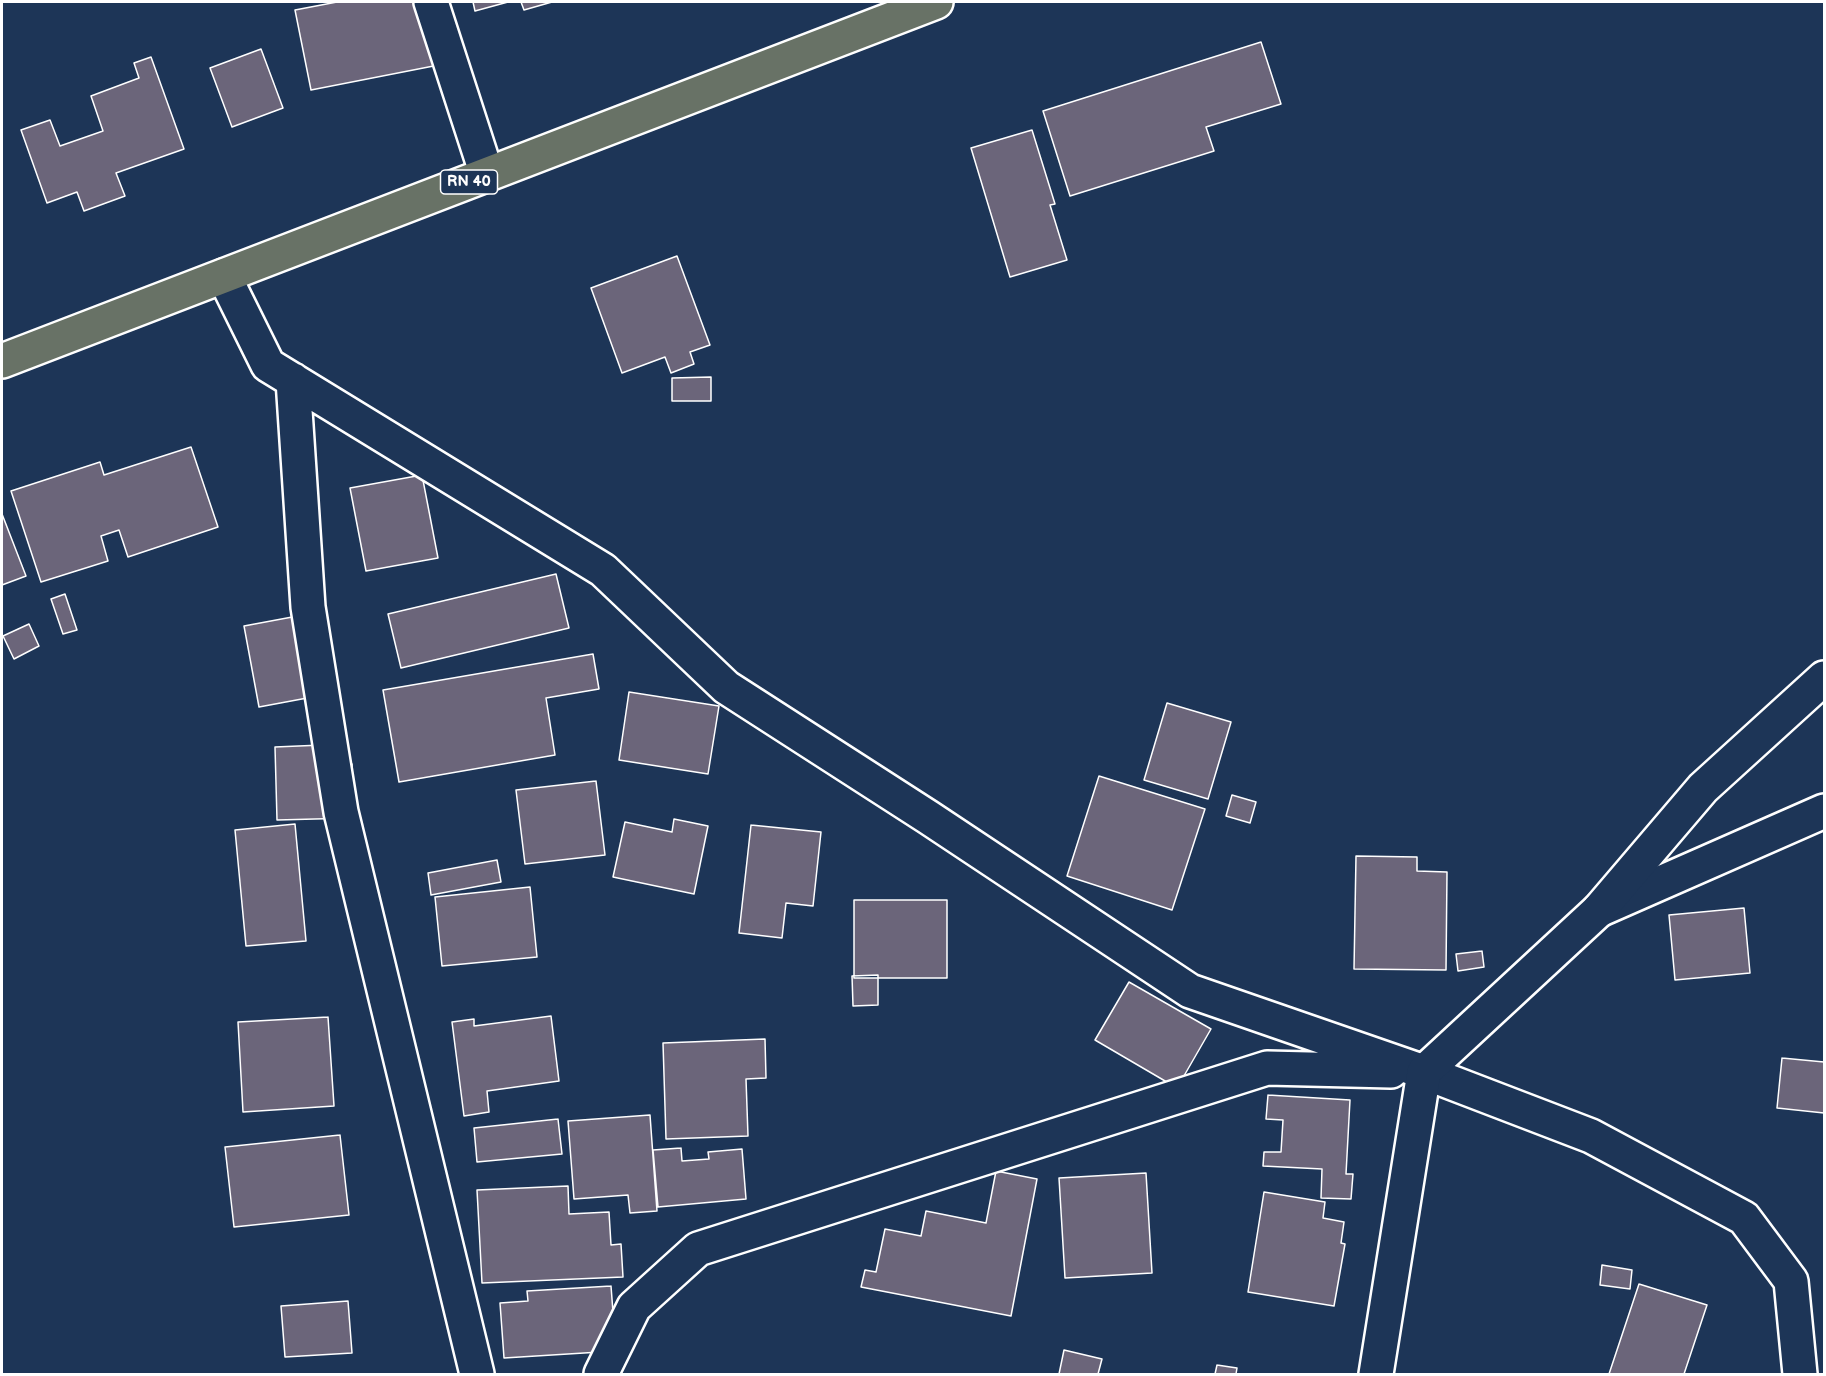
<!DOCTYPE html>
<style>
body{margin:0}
#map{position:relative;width:1826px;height:1376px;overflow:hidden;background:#1d3557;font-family:"Balsamiq Sans",sans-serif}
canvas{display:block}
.frame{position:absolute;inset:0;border:3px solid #fff;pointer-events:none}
</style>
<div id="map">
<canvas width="1826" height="1376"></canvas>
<div class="frame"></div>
</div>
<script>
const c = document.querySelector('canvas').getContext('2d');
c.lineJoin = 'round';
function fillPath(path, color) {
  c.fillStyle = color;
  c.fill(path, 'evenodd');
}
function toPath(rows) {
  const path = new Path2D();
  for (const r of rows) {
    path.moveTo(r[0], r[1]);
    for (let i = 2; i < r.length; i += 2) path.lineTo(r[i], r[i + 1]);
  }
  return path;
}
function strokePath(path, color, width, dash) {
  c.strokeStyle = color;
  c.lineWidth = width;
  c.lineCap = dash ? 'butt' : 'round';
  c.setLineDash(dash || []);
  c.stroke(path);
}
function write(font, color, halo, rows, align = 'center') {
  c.font = font + ' "Balsamiq Sans",sans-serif';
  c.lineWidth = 5;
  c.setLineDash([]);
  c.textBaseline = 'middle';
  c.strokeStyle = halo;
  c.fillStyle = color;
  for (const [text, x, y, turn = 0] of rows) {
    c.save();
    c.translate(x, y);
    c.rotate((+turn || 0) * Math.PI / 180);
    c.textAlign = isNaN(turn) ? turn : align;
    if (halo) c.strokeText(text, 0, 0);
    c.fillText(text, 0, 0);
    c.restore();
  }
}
const building = toPath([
 [337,2,442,2,454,62,311,90,295,10,337,2],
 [473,2,508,2,475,11,473,2],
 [521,2,552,2,524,10,521,2],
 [1261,42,1281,104,1206,127,1214,151,1070,196,1043,111,1261,42],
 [261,49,283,108,232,127,210,68,261,49],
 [151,57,184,149,116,173,125,196,84,211,77,192,47,203,21,130,50,120,60,146,103,131,91,96,139,78,134,63,151,57],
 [1032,130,1055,204,1050,205,1067,260,1010,277,971,148,1032,130],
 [677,256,710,345,690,352,694,364,671,373,665,357,622,373,591,288,677,256],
 [711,377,711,401,672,401,672,378,711,377],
 [191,447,218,527,128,557,119,530,101,536,108,561,41,582,11,491,100,462,104,475,191,447],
 [422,475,438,558,366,571,350,488,422,475],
 [2,514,26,576,2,585,2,514],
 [556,574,569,628,401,668,388,614,556,574],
 [65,594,77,630,63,634,51,599,65,594],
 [319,612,334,693,259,707,244,626,319,612],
 [29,624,39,646,14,659,3,636,29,624],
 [593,654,599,689,546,698,555,755,399,782,383,690,593,654],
 [629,692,719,706,708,774,619,760,629,692],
 [1167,703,1231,722,1208,799,1144,780,1167,703],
 [322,745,322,765,352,764,353,818,277,820,275,747,322,745],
 [1099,776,1205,809,1172,910,1067,876,1099,776],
 [596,781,605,855,525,864,516,790,596,781],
 [1232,795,1256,802,1250,823,1226,816,1232,795],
 [674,819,708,826,694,894,613,877,625,822,672,832,674,819],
 [295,824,306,941,246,946,235,830,295,824],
 [751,825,821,832,813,906,786,903,782,938,739,933,751,825],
 [1356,856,1417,857,1417,871,1447,872,1446,970,1354,969,1356,856],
 [497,860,501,882,431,895,428,873,497,860],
 [530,887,537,957,442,966,435,897,530,887],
 [854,900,947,900,947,978,854,978,854,900],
 [1744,908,1750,973,1675,980,1669,915,1744,908],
 [1482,951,1484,967,1458,971,1456,954,1482,951],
 [878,975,878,1005,853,1006,852,976,878,975],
 [1129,982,1211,1029,1177,1088,1095,1040,1129,982],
 [551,1016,559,1081,487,1091,489,1112,464,1116,452,1022,474,1019,474,1026,551,1016],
 [328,1017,334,1106,243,1112,238,1022,328,1017],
 [765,1039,766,1078,746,1079,748,1136,666,1139,663,1043,765,1039],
 [1782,1058,1824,1062,1824,1113,1777,1108,1782,1058],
 [1268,1095,1350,1100,1346,1174,1353,1174,1351,1199,1321,1198,1322,1169,1263,1166,1264,1152,1281,1152,1283,1120,1266,1119,1268,1095],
 [650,1115,657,1211,630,1213,628,1195,574,1199,568,1121,650,1115],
 [558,1119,562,1154,477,1162,474,1128,558,1119],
 [340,1135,349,1215,234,1227,225,1147,340,1135],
 [681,1148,682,1161,709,1159,708,1152,742,1149,746,1199,658,1207,653,1150,681,1148],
 [996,1171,1037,1179,1011,1316,861,1287,865,1270,876,1272,885,1229,921,1236,926,1211,986,1223,996,1171],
 [1146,1173,1152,1273,1065,1278,1059,1178,1146,1173],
 [568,1186,569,1214,609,1212,611,1245,621,1244,623,1277,482,1283,477,1190,568,1186],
 [1264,1192,1325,1202,1323,1218,1344,1222,1341,1243,1345,1244,1334,1306,1248,1292,1264,1192],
 [1602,1265,1632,1270,1630,1289,1600,1285,1602,1265],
 [1639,1284,1707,1305,1684,1374,1609,1374,1639,1284],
 [611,1286,616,1351,504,1358,500,1303,528,1301,527,1291,611,1286],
 [348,1301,352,1353,285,1357,281,1306,348,1301],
 [1064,1350,1102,1359,1098,1374,1059,1374,1064,1350],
 [1217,1365,1237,1368,1236,1374,1215,1374,1217,1365]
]);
const minor = toPath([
 [431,2,487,175],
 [224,276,268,365,603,570,726,687,928,817,1190,991,1424,1072,1591,1136,1744,1218,1791,1281,1800,1374],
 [293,380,308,607,341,812,477,1374],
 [1599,910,1824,811],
 [601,1374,634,1307,698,1249,1267,1068,1391,1071]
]);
const tertiary = toPath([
 [1376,1374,1424,1072,1599,910,1703,788,1824,678]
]);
const primary = toPath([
 [2,361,936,2]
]);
const shields = [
 [469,182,57]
];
const shieldNames = [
 ["RN 40",469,182]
];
fillPath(building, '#6b657a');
strokePath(building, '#fff', 1.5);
strokePath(minor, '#fff', 38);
strokePath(tertiary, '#fff', 38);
strokePath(primary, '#fff', 38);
strokePath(minor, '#1d3557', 33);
strokePath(tertiary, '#1d3557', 33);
strokePath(primary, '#687266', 33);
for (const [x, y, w] of shields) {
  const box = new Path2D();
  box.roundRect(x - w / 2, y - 12, w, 24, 4.5);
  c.fillStyle = '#1d3557';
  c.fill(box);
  strokePath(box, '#fff', 1.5);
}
write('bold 15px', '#fff', null, shieldNames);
</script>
